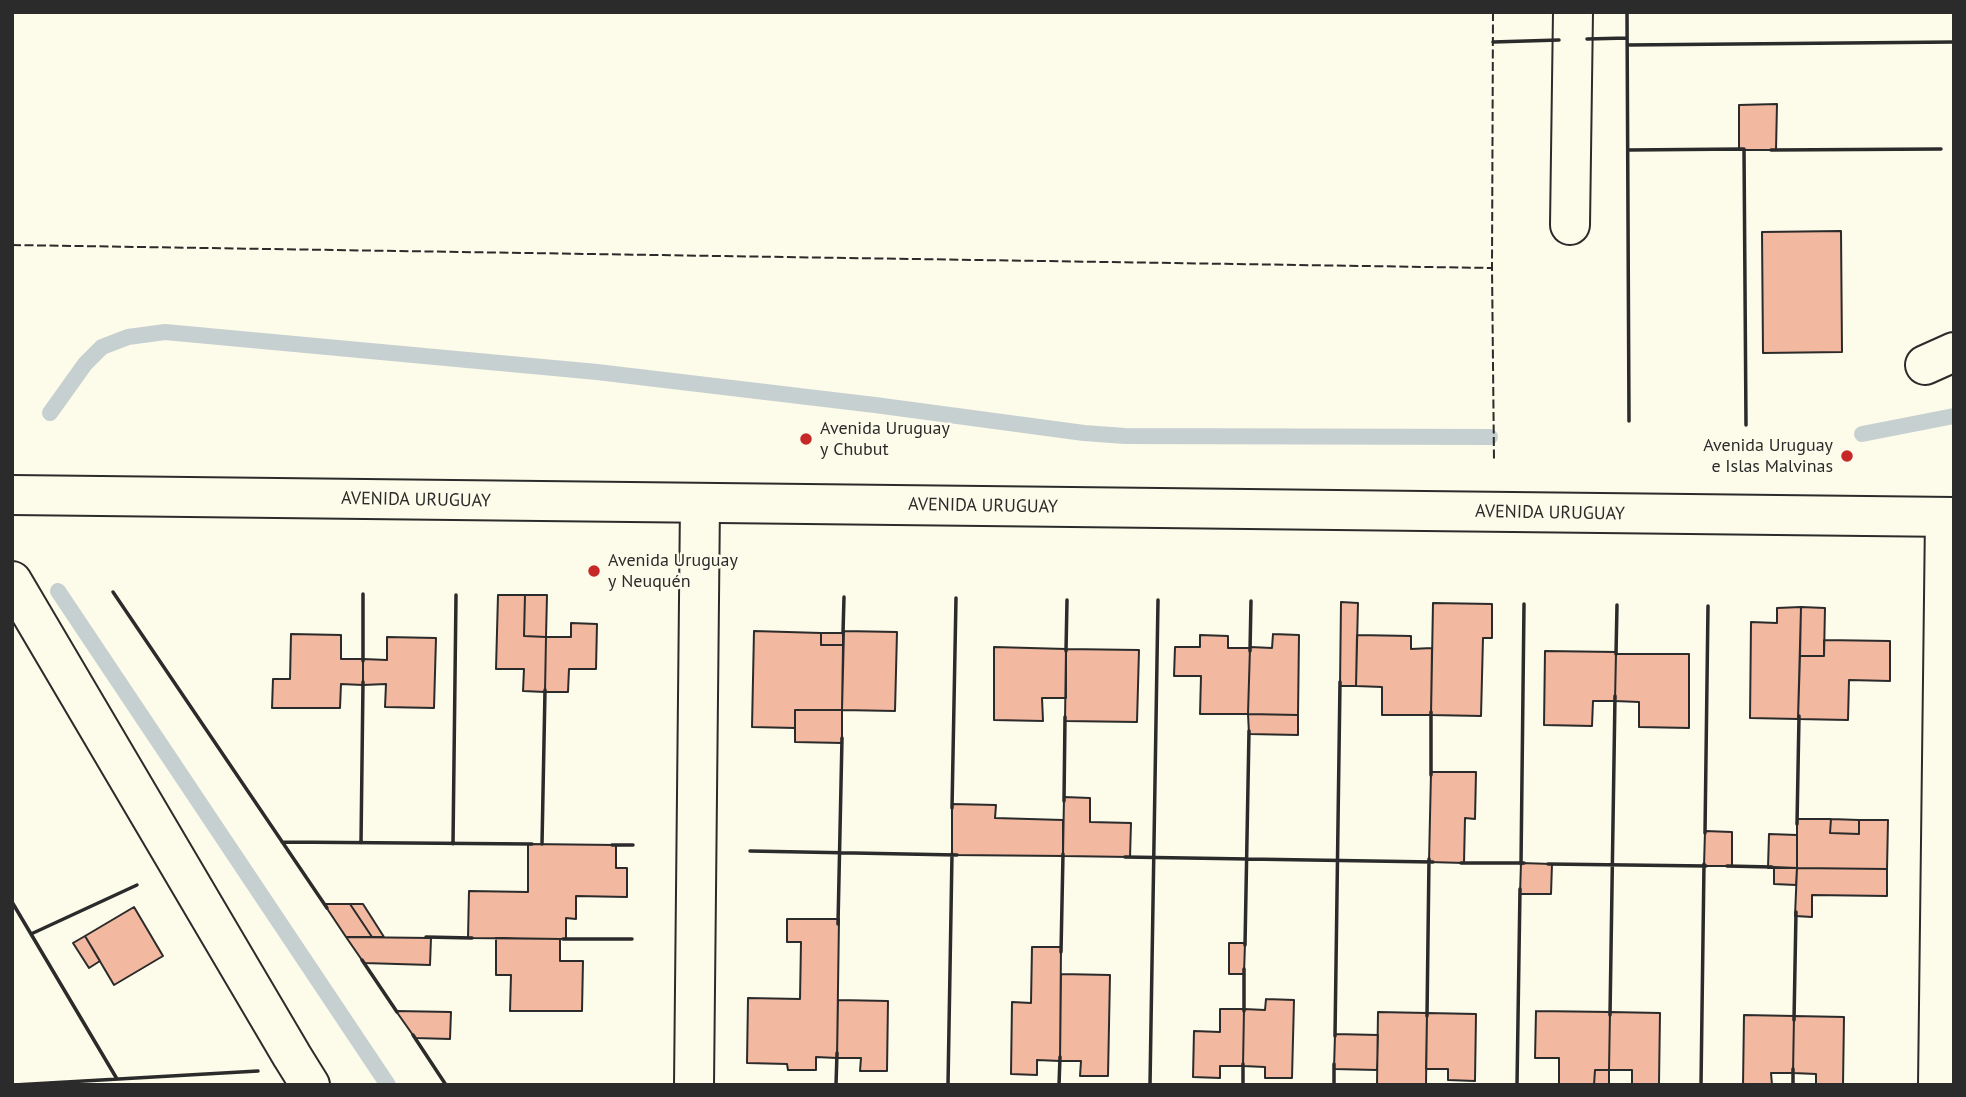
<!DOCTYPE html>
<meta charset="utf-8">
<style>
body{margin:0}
#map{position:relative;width:1966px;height:1097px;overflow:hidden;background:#fdfbea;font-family:"PT Sans",sans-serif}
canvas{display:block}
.frame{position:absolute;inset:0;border:14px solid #2b2b2b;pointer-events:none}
</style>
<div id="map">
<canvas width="1966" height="1097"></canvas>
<div class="frame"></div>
</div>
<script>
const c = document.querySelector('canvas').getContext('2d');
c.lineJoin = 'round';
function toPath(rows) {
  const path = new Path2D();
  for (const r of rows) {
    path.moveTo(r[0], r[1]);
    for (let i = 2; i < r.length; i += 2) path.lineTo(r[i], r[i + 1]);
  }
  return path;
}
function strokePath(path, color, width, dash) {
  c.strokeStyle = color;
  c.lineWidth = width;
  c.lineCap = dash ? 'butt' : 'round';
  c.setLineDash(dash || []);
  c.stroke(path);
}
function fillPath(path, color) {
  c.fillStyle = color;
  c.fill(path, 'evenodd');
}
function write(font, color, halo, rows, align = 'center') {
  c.font = font + ' "PT Sans",sans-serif';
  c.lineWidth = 5;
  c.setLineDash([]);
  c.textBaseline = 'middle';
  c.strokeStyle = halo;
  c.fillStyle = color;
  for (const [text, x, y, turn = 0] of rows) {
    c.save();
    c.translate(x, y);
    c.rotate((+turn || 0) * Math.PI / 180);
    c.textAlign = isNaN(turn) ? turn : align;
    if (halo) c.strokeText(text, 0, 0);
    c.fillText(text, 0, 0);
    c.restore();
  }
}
const stream = toPath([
 [50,413,85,364,102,347,128,337,165,332,597,372,875,405,1084,433,1125,436,1490,437],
 [1862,434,1954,416],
 [58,591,388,1085]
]);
const building = toPath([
 [1777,104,1776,150,1739,150,1739,105,1777,104],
 [1841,231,1842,352,1763,353,1762,232,1841,231],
 [498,595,525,595,524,636,546,637,545,692,523,691,524,669,496,669,498,595],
 [525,595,547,595,546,637,524,636,525,595],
 [1341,602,1358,603,1356,686,1340,686,1341,602],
 [1433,603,1492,604,1492,638,1483,638,1481,716,1431,715,1433,603],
 [1801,607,1798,719,1750,718,1751,622,1777,623,1777,608,1801,607],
 [1801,607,1825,608,1824,656,1800,656,1801,607],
 [571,623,597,624,596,669,569,669,568,692,545,692,546,637,571,637,571,623],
 [754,631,821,633,821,645,843,645,842,710,795,710,795,728,752,727,754,631],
 [844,631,897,632,895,711,842,710,844,631],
 [821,633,843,633,843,645,821,645,821,633],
 [291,634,341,635,341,659,363,659,363,685,341,684,340,708,272,708,273,679,290,679,291,634],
 [1273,634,1299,635,1298,715,1248,714,1250,647,1272,648,1273,634],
 [1200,635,1228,636,1228,648,1250,648,1248,714,1200,714,1201,676,1174,676,1175,647,1200,647,1200,635],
 [1357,635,1411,636,1411,649,1432,648,1431,715,1382,715,1382,687,1356,686,1357,635],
 [387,637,436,638,434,708,385,707,386,684,363,685,363,659,387,660,387,637],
 [1824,640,1890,641,1890,681,1849,680,1848,720,1798,719,1800,656,1824,656,1824,640],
 [994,647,1066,649,1066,698,1042,698,1043,721,994,720,994,647],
 [1066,649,1139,650,1137,722,1065,721,1066,649],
 [1545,651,1616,652,1615,701,1593,701,1592,726,1544,725,1545,651],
 [1616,654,1689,654,1689,728,1639,727,1639,702,1615,701,1616,654],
 [795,710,842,710,842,743,795,742,795,710],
 [1248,714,1298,715,1298,735,1249,734,1248,714],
 [1431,772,1476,772,1475,819,1465,818,1464,863,1429,862,1431,772],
 [1064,797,1090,798,1090,822,1131,823,1130,857,1063,856,1064,797],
 [952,804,996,805,995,818,1063,820,1063,856,952,855,952,804],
 [1797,819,1831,819,1830,833,1859,834,1859,820,1888,820,1887,869,1797,868,1797,819],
 [1831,819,1859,820,1859,834,1830,833,1831,819],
 [1705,831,1732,832,1732,866,1704,866,1705,831],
 [1769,834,1797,835,1797,868,1768,868,1769,834],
 [528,844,616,845,616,868,627,868,627,897,576,896,576,919,566,918,566,939,468,938,469,891,528,892,528,844],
 [1521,863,1552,864,1551,894,1520,894,1521,863],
 [1774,867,1797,868,1796,885,1774,884,1774,867],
 [1797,868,1887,869,1887,896,1812,895,1812,917,1795,916,1797,868],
 [324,904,350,904,372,937,346,937,324,904],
 [350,904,363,904,384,937,372,937,350,904],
 [134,907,163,956,114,985,85,936,134,907],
 [787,919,839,919,837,1058,816,1057,816,1070,788,1070,787,1064,747,1063,748,998,800,999,801,942,787,942,787,919],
 [85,936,100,961,89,968,73,943,85,936],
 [346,937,431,938,430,965,364,963,346,937],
 [496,938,560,939,560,961,583,961,582,1011,510,1011,511,975,496,975,496,938],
 [1229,943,1245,943,1244,974,1229,974,1229,943],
 [1032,947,1061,947,1060,1061,1037,1060,1037,1075,1011,1074,1012,1002,1031,1003,1032,947],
 [1061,974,1110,975,1108,1076,1080,1076,1081,1061,1060,1061,1061,974],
 [1266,999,1294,1000,1292,1078,1265,1078,1265,1067,1243,1066,1244,1009,1265,1010,1266,999],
 [838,1000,888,1001,887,1071,860,1071,861,1058,837,1058,838,1000],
 [1220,1009,1244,1009,1243,1066,1220,1066,1220,1078,1193,1077,1194,1031,1220,1032,1220,1009],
 [396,1011,451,1012,450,1039,415,1038,396,1011],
 [1536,1011,1610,1012,1609,1070,1595,1070,1594,1085,1559,1084,1559,1058,1535,1058,1536,1011],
 [1378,1012,1427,1013,1426,1085,1377,1085,1378,1012],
 [1610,1012,1660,1013,1659,1084,1632,1084,1632,1070,1609,1070,1610,1012],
 [1427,1013,1476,1014,1475,1081,1448,1080,1448,1069,1426,1069,1427,1013],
 [1744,1015,1794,1016,1793,1073,1771,1073,1772,1085,1743,1085,1744,1015],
 [1794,1016,1844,1017,1843,1085,1816,1085,1816,1074,1793,1073,1794,1016],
 [1335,1034,1378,1035,1377,1070,1334,1069,1335,1034],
 [1595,1070,1609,1070,1609,1084,1594,1085,1595,1070]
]);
const minor = toPath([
 [1570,225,1573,12],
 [1925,365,1954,352],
 [12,581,292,1056,310,1085],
 [694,1085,700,503],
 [1938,1085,1945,517]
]);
const secondary = toPath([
 [12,495,1954,517]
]);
const fence = toPath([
 [1493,12,1492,268,1494,460],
 [12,245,1492,268]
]);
const wall = toPath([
 [1627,12,1629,421],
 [1587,39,1627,38],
 [1493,42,1559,40],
 [1627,45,1954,42],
 [1744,149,1746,425],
 [1628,150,1743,149],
 [1771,150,1941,149],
 [113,592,327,908],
 [843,633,844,597],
 [1066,651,1067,600],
 [1250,651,1251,601],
 [1616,654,1617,605],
 [363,661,363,594],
 [1431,775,1431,712],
 [1064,801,1065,717],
 [952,808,956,598],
 [1797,824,1799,716],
 [1705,833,1708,606],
 [282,842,532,844],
 [361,843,363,682],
 [453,844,456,595],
 [542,844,545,690],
 [612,845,633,845],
 [750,851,957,855],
 [1125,857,1433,862],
 [1461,863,1524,863],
 [1521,864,1524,604],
 [1548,864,1706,866],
 [1727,866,1772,867],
 [12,902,117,1079],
 [838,924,842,738],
 [31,934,137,885],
 [426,937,472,938],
 [563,939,632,939],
 [1245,945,1249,731],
 [1061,952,1063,854],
 [362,960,397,1012],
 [1244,1011,1244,969],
 [1610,1015,1615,696],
 [1427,1016,1429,859],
 [1794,1020,1796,912],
 [413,1035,446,1085],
 [1335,1036,1340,682],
 [14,1085,258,1071],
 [836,1085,837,1053],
 [948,1085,952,854],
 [1059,1085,1060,1057],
 [1150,1085,1158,600],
 [1243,1085,1243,1064],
 [1334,1085,1334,1064],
 [1517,1085,1520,889],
 [1701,1085,1704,864],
 [1793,1085,1793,1069]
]);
const markers = [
 [806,439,7,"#c62828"],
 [1847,456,7,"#c62828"],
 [594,571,7,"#c62828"]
];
const poiNames = [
 ["Avenida Uruguay",820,429],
 ["y Chubut",820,450],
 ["Avenida Uruguay",1833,446,"right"],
 ["e Islas Malvinas",1833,467,"right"],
 ["Avenida Uruguay",608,561],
 ["y Neuquén",608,582]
];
const streetNames = [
 ["AVENIDA URUGUAY",416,500,1],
 ["AVENIDA URUGUAY",983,506,1],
 ["AVENIDA URUGUAY",1550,513,1]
];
strokePath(stream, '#c7d0d0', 16);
fillPath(building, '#f2b8a0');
strokePath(building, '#2b2b2b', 2);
strokePath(minor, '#2b2b2b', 42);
strokePath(secondary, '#2b2b2b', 42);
strokePath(minor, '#fdfbea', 38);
strokePath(secondary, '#fdfbea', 38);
strokePath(fence, '#2b2b2b', 2, [9, 3.5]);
strokePath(wall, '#2b2b2b', 3.5);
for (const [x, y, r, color] of markers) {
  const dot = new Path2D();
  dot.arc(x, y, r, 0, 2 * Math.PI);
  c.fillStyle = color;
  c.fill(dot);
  strokePath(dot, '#fdfbea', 2.5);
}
write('18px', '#2b2b2b', '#fdfbea', poiNames, 'left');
write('18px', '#2b2b2b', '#fdfbea', streetNames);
</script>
